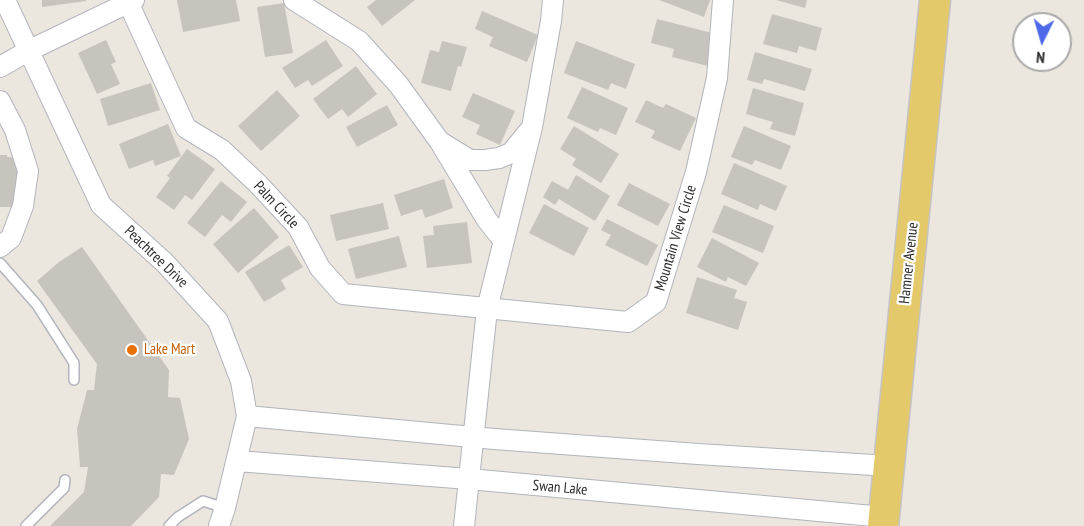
<!DOCTYPE html>
<style>
body{margin:0}
#map{position:relative;width:1084px;height:526px;overflow:hidden;background:#ebe6de;font-family:"PT Sans Narrow",sans-serif}
canvas{display:block}
.north{position:absolute;left:1012px;top:12px;width:60px;height:60px;box-sizing:border-box;background:#fff;border:2px solid #aaa;border-radius:50%;rotate:185deg;font-size:16px;font-weight:700;line-height:24px;text-align:center;color:#2b2b2b}
.north::after{content:'';display:block;margin:auto;width:21px;height:27px;background:#4d69e9;clip-path:polygon(50% 0,100% 100%,50% 72%,0 100%)}
</style>
<div id="map">
<canvas width="1084" height="526"></canvas>
<div class="north">N</div>
</div>
<script>
const c = document.querySelector('canvas').getContext('2d');
c.lineJoin = 'round';
function fillPath(path, color) {
  c.fillStyle = color;
  c.fill(path, 'evenodd');
}
function toPath(rows) {
  const path = new Path2D();
  for (const r of rows) {
    path.moveTo(r[0], r[1]);
    for (let i = 2; i < r.length; i += 2) path.lineTo(r[i], r[i + 1]);
  }
  return path;
}
function strokePath(path, color, width, dash) {
  c.strokeStyle = color;
  c.lineWidth = width;
  c.lineCap = dash ? 'butt' : 'round';
  c.setLineDash(dash || []);
  c.stroke(path);
}
function write(font, color, halo, rows, align = 'center') {
  c.font = font + ' "PT Sans Narrow",sans-serif';
  c.lineWidth = 4.5;
  c.setLineDash([]);
  c.textBaseline = 'middle';
  c.strokeStyle = halo;
  c.fillStyle = color;
  for (const [text, x, y, turn = 0] of rows) {
    c.save();
    c.translate(x, y);
    c.rotate((+turn || 0) * Math.PI / 180);
    c.textAlign = isNaN(turn) ? turn : align;
    if (halo) c.strokeText(text, 0, 0);
    c.fillText(text, 0, 0);
    c.restore();
  }
}
const building = toPath([
 [42,0,86,0,86,1,42,7],
 [177,0,236,0,240,21,183,32],
 [376,0,415,0,382,26,367,7],
 [659,0,710,0,704,17],
 [776,0,807,0,805,8],
 [284,3,293,53,265,57,257,7],
 [482,11,538,35,527,62,489,46,493,37,475,29],
 [772,14,822,28,816,51,799,46,797,53,763,44],
 [657,19,716,34,708,66,672,57,674,49,651,43],
 [106,40,116,62,111,64,120,84,97,94,78,53],
 [326,40,343,66,312,86,308,80,295,88,282,68],
 [442,41,467,47,461,67,458,66,451,91,421,83,430,50,439,52],
 [576,41,635,64,626,89,611,83,608,90,564,73],
 [755,52,812,69,805,91,764,79,762,84,747,80],
 [356,66,377,94,348,117,342,109,328,119,313,99],
 [151,83,160,110,108,126,100,99],
 [582,87,628,108,616,135,600,128,598,132,567,118],
 [753,88,804,103,795,136,770,129,773,122,746,114],
 [277,90,300,116,261,151,238,126],
 [473,93,515,111,500,145,476,134,480,125,462,117],
 [646,100,663,108,666,104,696,118,680,151,651,138,655,131,635,122],
 [387,105,398,125,357,147,346,127],
 [168,124,181,156,155,166,153,160,129,169,119,144],
 [574,126,619,154,601,183,572,165,576,159,560,149],
 [744,126,791,146,781,170,755,160,752,165,731,157],
 [187,149,215,169,192,200,185,195,174,210,156,197,170,178,167,176],
 [0,155,7,155,7,157,20,158,18,207,0,207],
 [734,163,787,186,776,211,760,204,758,210,721,194],
 [576,175,610,196,595,221,559,199,555,205,543,197,552,181,568,190],
 [444,179,453,208,425,218,422,209,401,216,394,195],
 [221,181,247,202,231,222,222,215,205,237,187,223],
 [629,183,670,204,658,226,617,205],
 [383,203,389,229,336,241,330,215],
 [544,204,589,228,574,256,529,233],
 [724,205,774,226,763,253,712,232],
 [254,208,279,237,238,273,213,244],
 [607,219,658,245,647,266,605,245,611,235,601,230],
 [467,222,472,263,427,268,423,236,434,235,433,226],
 [399,236,407,267,356,279,348,249],
 [712,238,759,263,746,286,728,277,726,282,697,267],
 [289,245,303,267,281,280,286,289,264,302,245,272],
 [82,247,169,370,168,397,180,398,189,439,174,475,161,474,159,497,131,526,50,526,84,492,88,467,80,467,77,429,87,390,94,390,97,364,37,281,59,262],
 [697,277,737,290,734,298,747,302,738,330,686,313]
]);
const service = toPath([
 [0,263,37,305,74,363,74,380],
 [26,526,64,488,65,480],
 [169,526,178,517,203,501,225,508]
]);
const minor = toPath([
 [5,0,101,205,165,263,218,321,241,381,247,416,225,508,219,526],
 [127,0,186,128,222,150,259,185,298,227,320,268,343,294,628,322,656,302,696,172,717,78,723,0],
 [294,0,359,41,398,84,440,142,487,220,503,240],
 [0,67,30,50,134,0],
 [0,101,15,130,28,171,23,206,11,238,0,247],
 [442,143,470,160,485,160,499,158,511,153,529,131],
 [247,416,494,439,698,454,889,466],
 [237,461,469,479,884,517],
 [464,526,487,309,532,127,551,21,553,0]
]);
const primary = toPath([
 [883,526,935,0]
]);
const markers = [
 [132,350,6,"#e8710a"]
];
const streetNames = [
 ["Palm Circle",276,205,47],
 ["Mountain View Circle",676,238,-73],
 ["Peachtree Drive",156,257,44],
 ["Hamner Avenue",909,263,-84],
 ["Swan Lake",560,488,5]
];
const foodNames = [
 ["Lake Mart",144,350]
];
fillPath(building, '#c7c4bd');
strokePath(service, '#b2b4bd', 12);
strokePath(minor, '#b2b4bd', 22);
strokePath(primary, '#c4c4c4', 33);
strokePath(service, '#fff', 9);
strokePath(minor, '#fff', 20);
strokePath(primary, '#e4c96b', 30);
for (const [x, y, r, color] of markers) {
  const dot = new Path2D();
  dot.arc(x, y, r, 0, 2 * Math.PI);
  c.fillStyle = color;
  c.fill(dot);
  strokePath(dot, '#fff', 2);
}
write('15px', '#2b2b2b', '#fff', streetNames);
write('15px', '#c56008', '#fff', foodNames, 'left');
</script>
